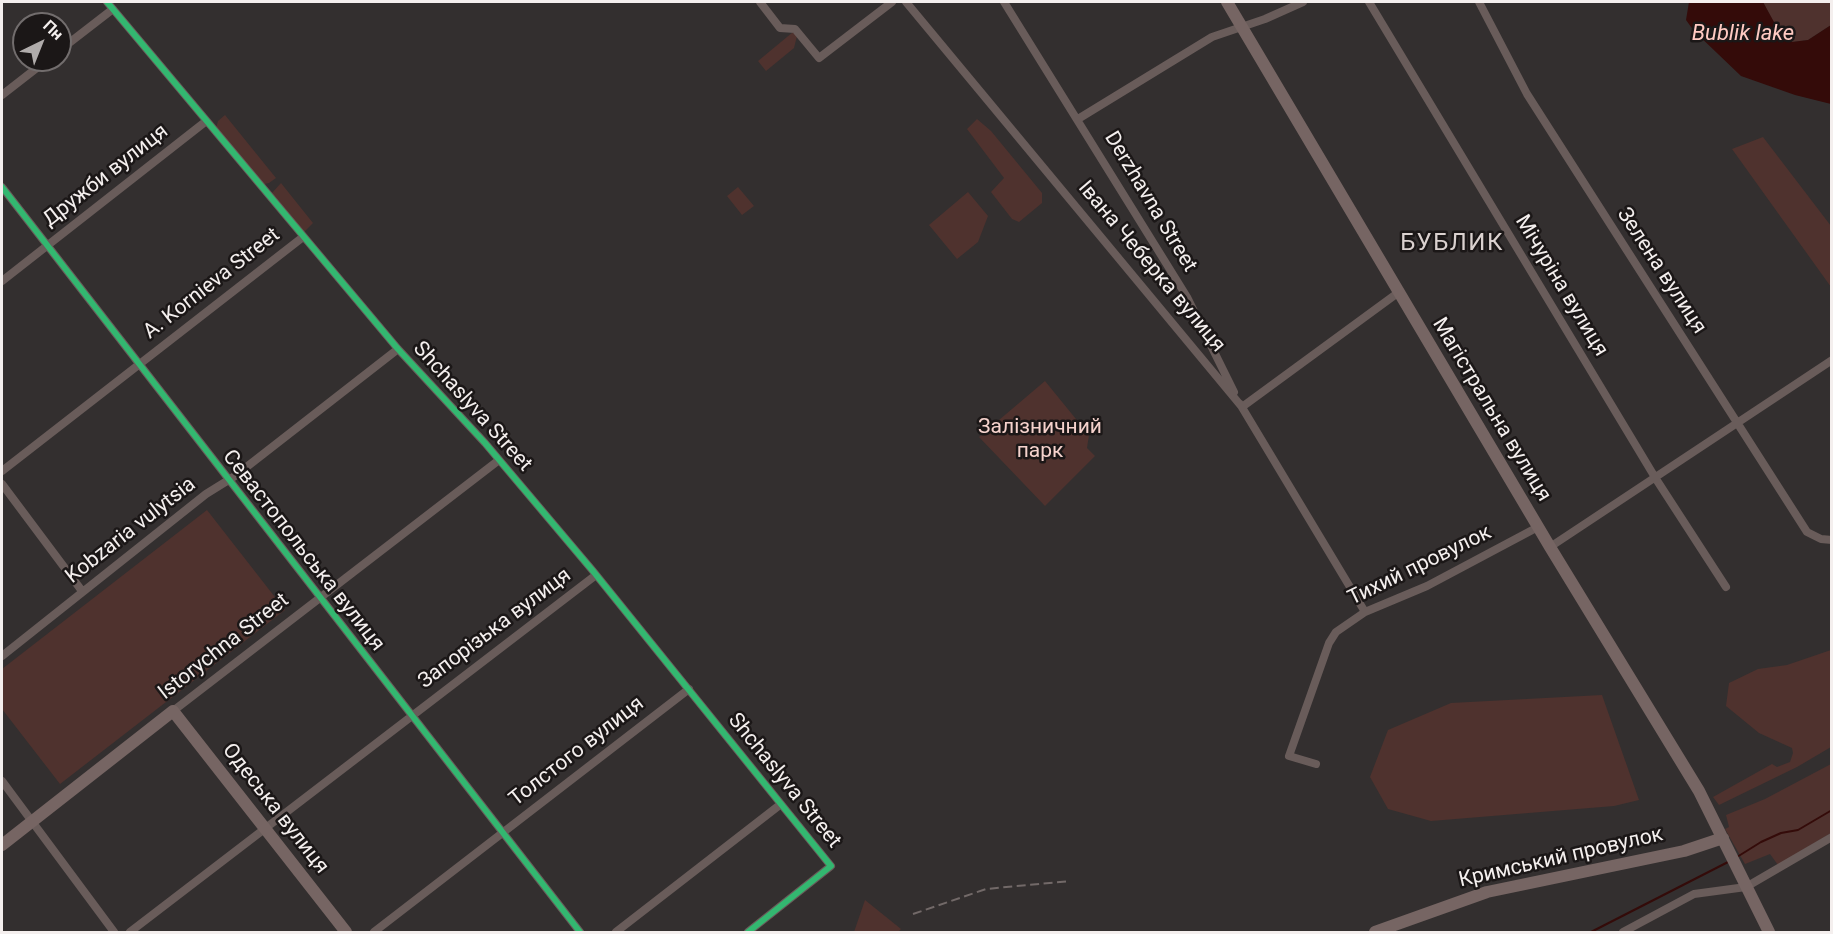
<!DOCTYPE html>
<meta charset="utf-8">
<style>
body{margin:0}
#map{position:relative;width:1833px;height:934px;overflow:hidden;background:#332f2f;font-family:Roboto,sans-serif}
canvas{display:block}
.frame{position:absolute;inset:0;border:3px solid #f4efee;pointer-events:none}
.north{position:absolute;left:12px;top:12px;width:60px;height:60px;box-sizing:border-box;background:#1b1717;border:2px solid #726d6d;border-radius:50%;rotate:43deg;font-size:16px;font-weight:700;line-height:24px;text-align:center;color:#f4efee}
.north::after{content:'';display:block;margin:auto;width:21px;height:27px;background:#b0acab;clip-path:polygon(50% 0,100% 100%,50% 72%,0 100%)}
</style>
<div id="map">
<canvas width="1833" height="934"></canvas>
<div class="frame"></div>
<div class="north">Пн</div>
</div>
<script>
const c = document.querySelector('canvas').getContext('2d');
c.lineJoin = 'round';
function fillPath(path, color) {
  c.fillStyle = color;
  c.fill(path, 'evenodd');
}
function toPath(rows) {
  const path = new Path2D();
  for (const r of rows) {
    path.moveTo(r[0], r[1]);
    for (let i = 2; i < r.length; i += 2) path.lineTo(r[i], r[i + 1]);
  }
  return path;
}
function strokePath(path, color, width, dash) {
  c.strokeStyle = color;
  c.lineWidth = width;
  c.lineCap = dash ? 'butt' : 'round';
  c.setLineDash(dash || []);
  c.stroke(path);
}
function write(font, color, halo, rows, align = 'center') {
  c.font = font + ' Roboto,sans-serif';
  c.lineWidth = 5;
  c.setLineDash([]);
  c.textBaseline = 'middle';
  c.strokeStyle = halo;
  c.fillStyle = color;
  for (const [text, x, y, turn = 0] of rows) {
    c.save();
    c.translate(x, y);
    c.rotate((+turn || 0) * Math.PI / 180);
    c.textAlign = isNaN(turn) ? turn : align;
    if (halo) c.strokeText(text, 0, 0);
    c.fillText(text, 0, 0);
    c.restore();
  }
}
const green = toPath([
 [1763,2,1831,2,1831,25,1808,40,1792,42,1780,34],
 [793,32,797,36,794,48,766,71,758,61],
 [225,115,276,178,269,183,264,184,216,128,218,121],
 [977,119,991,131,1042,193,1042,203,1019,222,1012,219,991,192,1004,178,967,129],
 [1763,137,1831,226,1831,287,1732,149],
 [281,183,313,223,304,232,272,193],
 [738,187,754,206,742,215,727,196],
 [968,192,988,216,978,242,957,259,929,225],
 [1045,381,1089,435,1087,448,1095,456,1045,506,979,437],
 [207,510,285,610,60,784,2,709,2,669],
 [1831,650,1831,747,1797,767,1719,805,1713,797,1772,764,1777,767,1790,762,1793,753,1792,748,1759,733,1726,706,1729,683,1758,669,1787,665],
 [1602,695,1639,800,1614,806,1431,821,1388,809,1370,777,1388,730,1451,703],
 [1831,764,1831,833,1778,865,1770,854,1745,864,1725,829,1729,827,1726,815,1765,799],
 [865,900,901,929,898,932,854,932]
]);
const water = toPath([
 [1689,2,1763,2,1780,33,1792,42,1808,40,1831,25,1831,104,1795,95,1741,76,1694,31,1686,20]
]);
const stream = toPath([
 [1737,857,1761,842,1781,833,1798,830,1832,810],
 [1591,932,1730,861]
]);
const street = toPath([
 [107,2,398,349,485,443,593,571,831,866,748,932],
 [760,2,780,28,795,29,819,58,892,2],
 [906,2,1242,407,1399,292],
 [1004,2,1187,297,1234,392],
 [1369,2,1656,479,1726,587],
 [1479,2,1527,94,1807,532,1821,539,1832,540],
 [60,50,113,9],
 [2,95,47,60],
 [1078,119,1212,37,1265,19,1303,2],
 [2,187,580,932],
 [2,281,205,122],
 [1240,404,1365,612],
 [2,471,303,237],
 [2,484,82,591],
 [1550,547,1832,360],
 [2,656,206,494,235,476,398,349],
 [173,711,499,460],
 [1316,764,1289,756,1329,643,1336,632,1365,612,1427,586,1538,527],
 [2,781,114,932],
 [130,932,596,575],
 [374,932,689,689],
 [616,932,781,804],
 [1623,932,1694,894,1746,887,1832,837]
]);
const secondary = toPath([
 [1227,2,1550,547,1699,791,1769,932],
 [2,845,173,711,346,932],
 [1375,932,1487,892,1684,851,1723,838]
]);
const rail = toPath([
 [913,914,986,889,1070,881]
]);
const cycleway = toPath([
 [107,2,398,349,485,443,593,571,831,866,748,932],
 [2,187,580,932]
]);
const streetNames = [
 ["Дружби вулиця",106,176,-38],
 ["Derzhavna Street",1150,202,59],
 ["Івана Чеберка вулиця",1151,267,50],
 ["Зелена вулиця",1661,271,57],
 ["A. Kornieva Street",212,284,-38],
 ["Мічуріна вулиця",1561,286,59],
 ["Shchaslyva Street",472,407,48],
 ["Магістральна вулиця",1491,410,59],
 ["Kobzaria vulytsia",131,531,-38],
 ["Севастопольська вулиця",303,551,52],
 ["Тихий провулок",1420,566,-26],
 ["Запорізька вулиця",495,629,-37],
 ["Istorychna Street",224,647,-38],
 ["Толстого вулиця",577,752,-38],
 ["Shchaslyva Street",784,781,51],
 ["Одеська вулиця",275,809,52],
 ["Кримський провулок",1561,858,-13]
];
const parkNames = [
 ["Залізничний",1040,428],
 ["парк",1040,452]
];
const waterNames = [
 ["Bublik lake",1743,34]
];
const quarterNames = [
 ["БУБЛИК",1452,244]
];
fillPath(green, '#4f322e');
fillPath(water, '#340b09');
strokePath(stream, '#340b09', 2);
strokePath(street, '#695c5a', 8);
strokePath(secondary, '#766563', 12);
strokePath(rail, '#726968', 2, [9, 4.5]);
strokePath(cycleway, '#33b770', 6);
write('21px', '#f4efee', '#1b1717', streetNames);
write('21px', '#f5d2cc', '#1b1717', parkNames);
write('italic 22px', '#ffcac2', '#1b1717', waterNames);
c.letterSpacing = '1.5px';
write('24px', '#dad1cf', '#1b1717', quarterNames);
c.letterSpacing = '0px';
</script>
